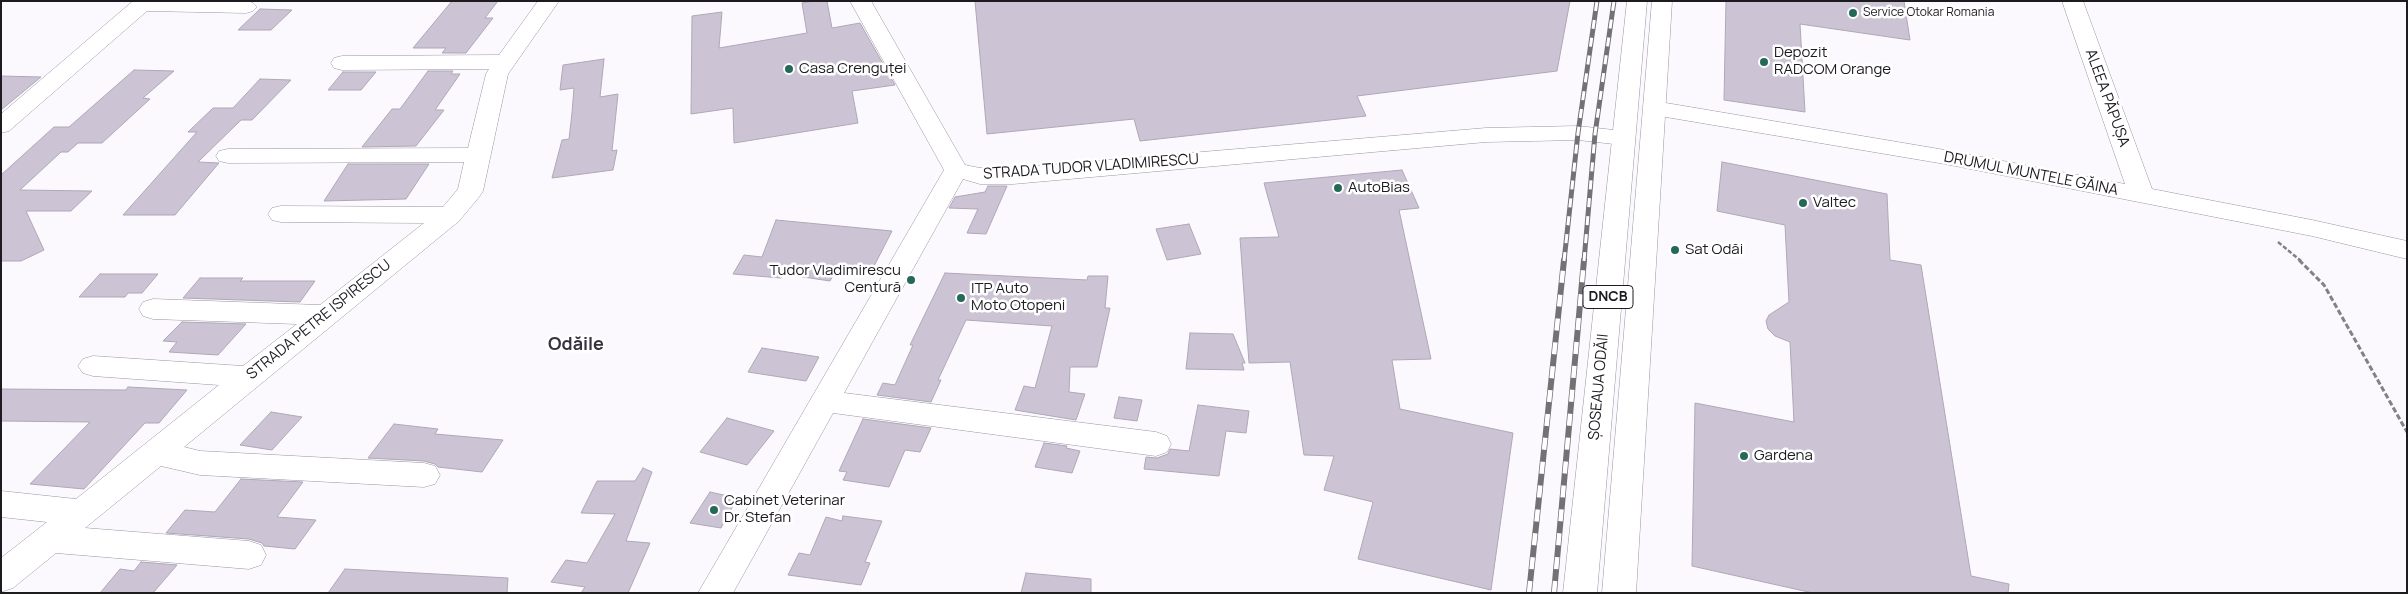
<!DOCTYPE html>
<meta charset="utf-8">
<style>
body{margin:0}
#map{position:relative;width:2408px;height:594px;overflow:hidden;background:#fbf9fd;font-family:Manrope,sans-serif}
canvas{display:block}
.frame{position:absolute;inset:0;border:2px solid #1d1a20;pointer-events:none}
</style>
<div id="map">
<canvas width="2408" height="594"></canvas>
<div class="frame"></div>
</div>
<script>
const c = document.querySelector('canvas').getContext('2d');
c.lineJoin = 'round';
function fillPath(path, color) {
  c.fillStyle = color;
  c.fill(path, 'evenodd');
}
function toPath(rows) {
  const path = new Path2D();
  for (const r of rows) {
    path.moveTo(r[0], r[1]);
    for (let i = 2; i < r.length; i += 2) path.lineTo(r[i], r[i + 1]);
  }
  return path;
}
function strokePath(path, color, width, dash) {
  c.strokeStyle = color;
  c.lineWidth = width;
  c.lineCap = dash ? 'butt' : 'round';
  c.setLineDash(dash || []);
  c.stroke(path);
}
function write(font, color, halo, rows, align = 'center') {
  c.font = font + ' Manrope,sans-serif';
  c.lineWidth = 5;
  c.setLineDash([]);
  c.textBaseline = 'middle';
  c.strokeStyle = halo;
  c.fillStyle = color;
  for (const [text, x, y, turn = 0] of rows) {
    c.save();
    c.translate(x, y);
    c.rotate((+turn || 0) * Math.PI / 180);
    c.textAlign = isNaN(turn) ? turn : align;
    if (halo) c.strokeText(text, 0, 0);
    c.fillText(text, 0, 0);
    c.restore();
  }
}
const building = toPath([
 [452,1,498,1,485,18,493,18,466,53,442,53,446,48,413,48,452,1],
 [813,1,827,1,832,28,860,23,895,85,852,91,858,123,734,143,733,108,691,114,692,16,722,12,719,48,807,33,802,3,813,1],
 [975,1,1570,1,1557,71,1357,96,1366,116,1140,141,1134,119,987,134,975,1],
 [1726,1,1904,1,1910,40,1800,24,1805,112,1724,100,1726,1],
 [260,9,292,10,271,30,238,30,260,9],
 [604,59,600,97,618,94,612,151,617,150,613,170,552,178,562,140,569,139,572,113,574,88,560,90,563,65,604,59],
 [134,70,174,71,143,98,150,99,102,143,78,143,68,152,61,152,20,190,92,191,71,211,26,211,44,250,21,261,1,261,1,175,54,127,69,127,134,70],
 [428,71,453,71,451,74,460,74,435,110,444,110,416,146,362,147,392,109,400,109,428,71],
 [343,72,376,72,361,90,328,90,343,72],
 [1,76,41,77,1,110,1,76],
 [260,79,291,80,252,120,241,120,198,162,219,163,175,215,123,215,197,132,188,132,213,108,233,108,260,79],
 [1722,162,1887,194,1890,260,1921,265,1971,576,2009,584,2008,593,1813,593,1692,566,1695,403,1794,422,1790,342,1775,336,1768,329,1766,321,1769,315,1789,302,1785,225,1717,211,1722,162],
 [348,164,429,164,406,199,324,201,348,164],
 [1402,170,1419,208,1399,210,1431,359,1392,360,1400,409,1513,433,1491,590,1358,559,1373,502,1324,490,1334,456,1304,455,1290,362,1249,363,1240,238,1279,237,1264,183,1402,170],
 [988,186,1007,186,986,234,967,233,978,209,949,208,955,197,985,192,988,186],
 [776,220,892,231,871,272,838,267,830,281,783,274,781,278,733,274,744,255,762,257,776,220],
 [1189,224,1201,254,1167,260,1156,229,1189,224],
 [945,273,1087,280,1088,276,1108,276,1105,308,1110,308,1097,367,1070,367,1069,392,1085,394,1076,420,1015,410,1024,386,1035,388,1052,326,966,320,938,380,941,380,931,402,877,395,883,383,895,385,913,345,910,345,945,273],
 [100,274,158,274,142,293,128,293,125,297,79,297,100,274],
 [200,278,243,278,240,281,315,281,300,302,183,298,200,278],
 [182,322,246,324,218,355,169,352,177,342,163,341,182,322],
 [1190,333,1233,334,1245,363,1242,363,1244,370,1186,369,1190,333],
 [762,348,819,357,806,381,748,372,762,348],
 [128,387,187,390,159,423,145,423,84,489,30,484,90,422,1,421,1,389,126,390,128,387],
 [1119,397,1142,400,1137,421,1114,418,1119,397],
 [1198,405,1249,411,1246,433,1226,431,1219,476,1144,469,1146,457,1157,458,1168,454,1170,449,1189,451,1198,405],
 [271,412,302,417,272,450,240,445,271,412],
 [727,418,774,431,747,465,700,452,727,418],
 [863,419,931,428,920,452,905,450,889,487,843,480,847,472,839,471,863,419],
 [394,424,438,429,435,434,503,440,482,472,438,467,435,464,424,461,368,458,394,424],
 [1044,443,1067,446,1066,448,1080,451,1072,473,1035,467,1044,443],
 [643,468,652,472,626,541,650,543,628,593,581,593,585,587,551,582,566,560,587,563,615,514,581,513,597,481,635,481,643,468],
 [241,479,303,482,277,517,316,520,295,549,264,546,262,543,249,539,166,533,185,510,215,512,241,479],
 [710,492,737,498,721,528,690,523,710,492],
 [843,516,882,521,865,562,870,563,861,585,788,575,799,553,810,555,826,517,842,521,843,516],
 [141,562,177,565,153,593,100,593,120,569,134,571,141,562],
 [345,569,508,578,507,593,328,593,345,569],
 [1026,573,1091,579,1091,593,1021,593,1026,573]
]);
const pathFar1 = toPath([
 [2278,242,2301,261]
]);
const path = toPath([
 [2299,260,2324,285,2407,432]
]);
const minor = toPath([
 [133,1,248,1,253,3,257,7,253,11,246,13,147,11,9,131,1,133,1,114,133,1],
 [538,1,559,1,508,74,483,191,479,197,459,221,184,447,200,451,424,463,435,466,440,475,435,484,424,487,200,475,161,466,85,528,249,541,261,545,266,555,261,565,249,569,56,553,13,588,1,592,1,558,47,522,1,517,1,491,76,499,219,385,93,376,83,373,78,366,83,359,93,356,243,366,297,324,153,319,143,316,139,309,143,302,153,299,320,305,424,223,281,222,272,220,268,214,272,208,281,206,443,207,458,189,464,162,228,163,219,161,216,156,219,151,228,149,468,148,486,74,489,69,342,70,334,68,331,63,334,58,342,56,499,55,538,1],
 [850,1,871,1,965,165,980,168,1013,168,1486,128,1578,126,1623,131,1631,133,1635,138,1631,143,1623,145,1578,140,1486,142,1013,184,980,184,963,179,844,393,1156,432,1167,436,1171,444,1167,452,1156,456,833,413,733,593,698,593,944,170,850,1],
 [2062,1,2083,1,2152,189,2312,220,2407,241,2407,259,2312,236,1945,164,1654,115,1646,113,1642,108,1646,103,1654,101,1945,150,2125,184,2062,1]
]);
const major = toPath([
 [1627,1,1647,1,1597,593,1563,593,1627,1],
 [1652,1,1672,1,1636,593,1602,593,1652,1]
]);
const railFar1 = toPath([
 [1564,261,1578,133,1597,1],
 [1584,261,1595,134,1614,1]
]);
const rail = toPath([
 [1529,593,1564,260],
 [1554,593,1584,260]
]);
const markers = [
 [1853,13,5,"#266858"],
 [1764,62,5,"#266858"],
 [789,69,5,"#266858"],
 [1338,188,5,"#266858"],
 [1803,203,5,"#266858"],
 [1675,250,5,"#266858"],
 [911,280,5,"#266858"],
 [961,298,5,"#266858"],
 [1744,456,5,"#266858"],
 [714,510,5,"#266858"]
];
const farPoinames = [
 ["Service Otokar Romania",1863,13]
];
const shields = [
 [1608,297,50]
];
const shieldNames = [
 ["DNCB",1608,297]
];
const poiNames = [
 ["Depozit",1774,53],
 ["RADCOM Orange",1774,70],
 ["Casa Crenguței",799,69],
 ["AutoBias",1348,188],
 ["Valtec",1813,203],
 ["Sat Odăi",1685,250],
 ["Tudor Vladimirescu",901,271,"right"],
 ["Centură",901,288,"right"],
 ["ITP Auto",971,289],
 ["Moto Otopeni",971,306],
 ["Gardena",1754,456],
 ["Cabinet Veterinar",724,501],
 ["Dr. Stefan",724,518]
];
const streetNames = [
 ["ALEEA PĂPUȘA",2107,98,70],
 ["STRADA TUDOR VLADIMIRESCU",1091,167,-4],
 ["DRUMUL MUNTELE GĂINA",2031,174,11],
 ["STRADA PETRE ISPIRESCU",319,320,-39],
 ["ȘOSEAUA ODĂII",1599,387,-85]
];
const quarterNames = [
 ["Odăile",576,345]
];
fillPath(building, '#ccc4d5');
strokePath(building, '#aea7b7', 1);
strokePath(minor, '#9b93a4', 1);
strokePath(major, '#9b93a4', 1);
strokePath(pathFar1, '#848186', 2.5, [4.5, 2]);
strokePath(path, '#848186', 3, [5.5, 2.5]);
fillPath(minor, '#fff');
fillPath(major, '#fff');
strokePath(railFar1, '#747176', 5);
strokePath(rail, '#747176', 6);
strokePath(railFar1, '#fff', 3, [9]);
strokePath(rail, '#fff', 4.5, [12]);
for (const [x, y, r, color] of markers) {
  const dot = new Path2D();
  dot.arc(x, y, r, 0, 2 * Math.PI);
  c.fillStyle = color;
  c.fill(dot);
  strokePath(dot, '#fff', 2);
}
write('12px', '#1d1a20', '#fff', farPoinames, 'left');
for (const [x, y, w] of shields) {
  const box = new Path2D();
  box.roundRect(x - w / 2, y - 11.5, w, 23, 4);
  c.fillStyle = '#fff';
  c.fill(box);
  strokePath(box, '#1d1a20', 1);
}
write('bold 14px', '#1d1a20', null, shieldNames);
write('15px', '#1d1a20', '#fff', poiNames, 'left');
write('15px', '#1d1a20', '#fff', streetNames);
write('bold 18px', '#38313f', '#fff', quarterNames);
</script>
